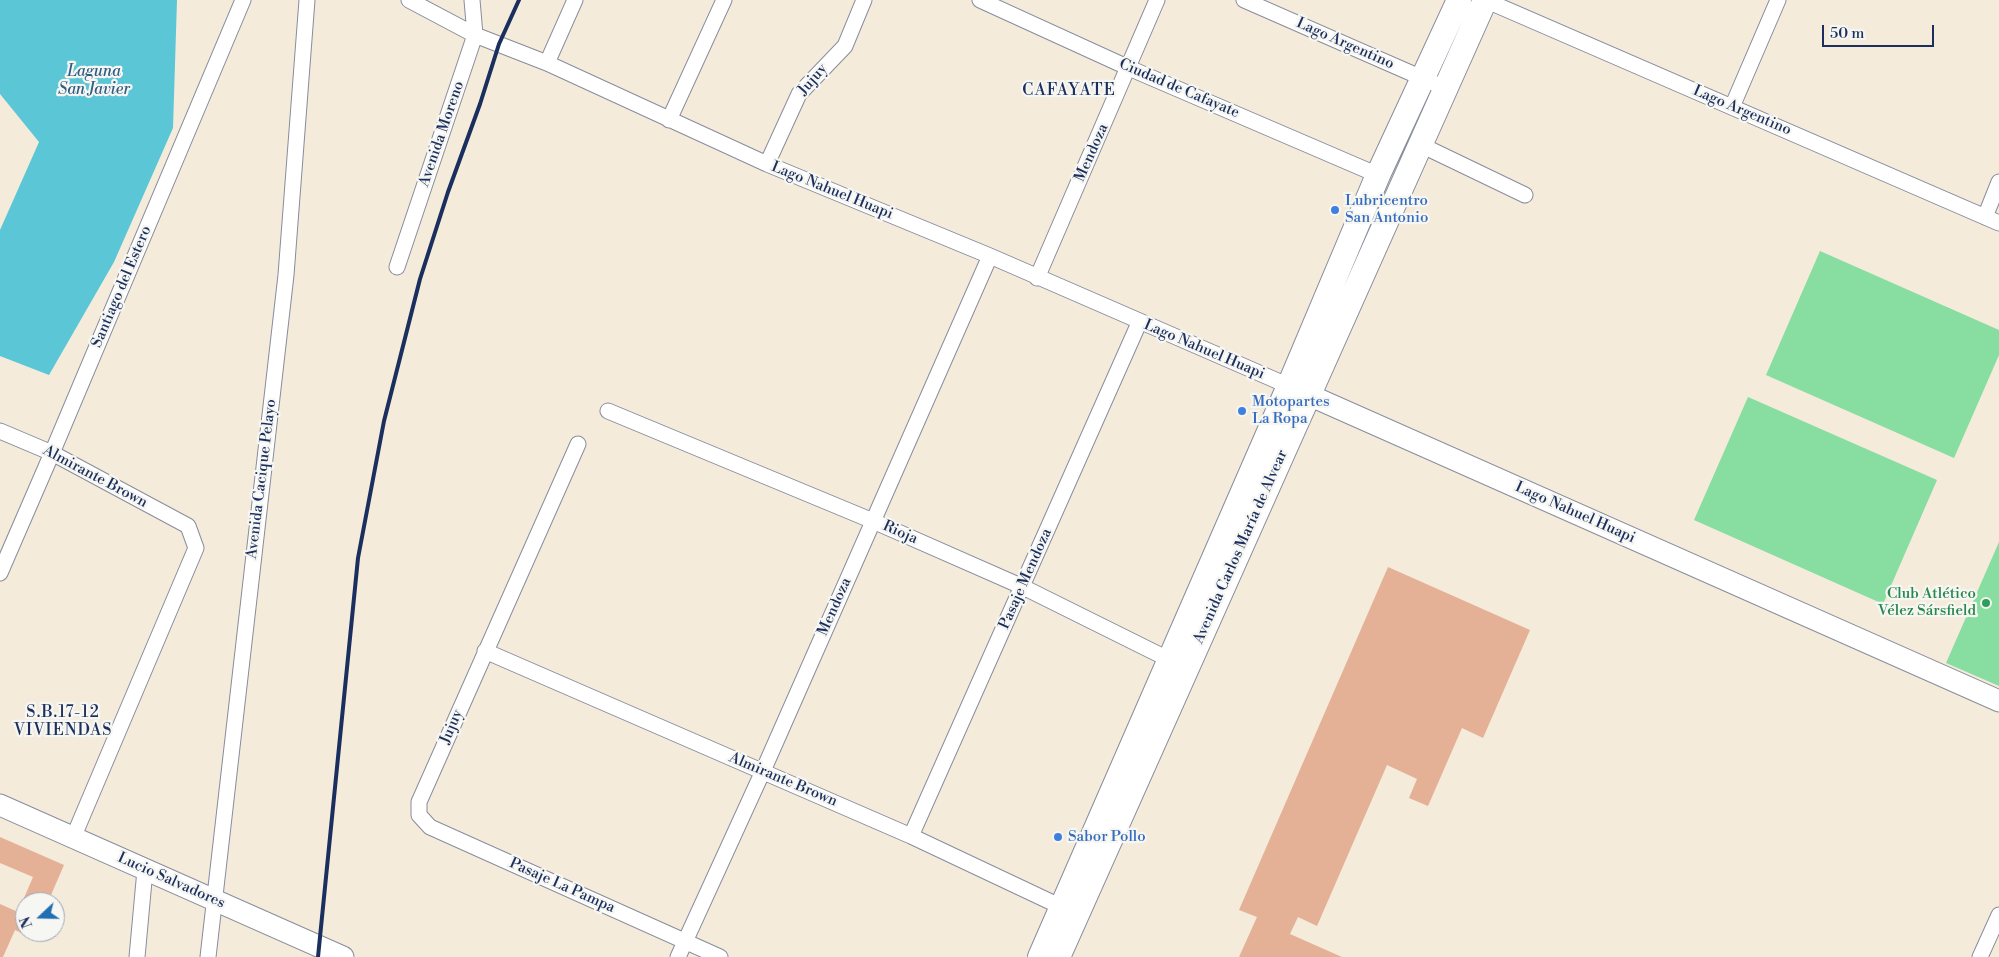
<!DOCTYPE html>
<meta charset="utf-8">
<style>
body{margin:0}
#map{position:relative;width:1999px;height:957px;overflow:hidden;background:#f4ebdb;font-family:"Libre Bodoni",serif}
canvas{display:block}
.north{position:absolute;left:15px;top:892px;width:50px;height:50px;box-sizing:border-box;background:#f6f6f2;border:1px solid #9ea6b7;border-radius:50%;rotate:249deg;font-size:14px;font-weight:700;line-height:20px;text-align:center;color:#1b2f5e}
.north::after{content:'';display:block;margin:auto;width:18px;height:22px;background:#1f6fb2;clip-path:polygon(50% 0,100% 100%,50% 72%,0 100%)}
.scale{position:absolute;left:1822px;top:25px;width:112px;height:22px;box-sizing:border-box;border:2px solid #1b2f5e;border-top:0;padding-left:6px;font-size:15px;line-height:18px;white-space:nowrap;color:#1b2f5e;-webkit-text-stroke:4px #f6f6f2;paint-order:stroke}
</style>
<div id="map">
<canvas width="1999" height="957"></canvas>
<div class="north">N</div>
<div class="scale">50 m</div>
</div>
<script>
const c = document.querySelector('canvas').getContext('2d');
c.lineJoin = 'round';
function fillPath(path, color) {
  c.fillStyle = color;
  c.fill(path, 'evenodd');
}
function toPath(rows) {
  const path = new Path2D();
  for (const r of rows) {
    path.moveTo(r[0], r[1]);
    for (let i = 2; i < r.length; i += 2) path.lineTo(r[i], r[i + 1]);
  }
  return path;
}
function strokePath(path, color, width, dash) {
  c.strokeStyle = color;
  c.lineWidth = width;
  c.lineCap = dash ? 'butt' : 'round';
  c.setLineDash(dash || []);
  c.stroke(path);
}
function write(font, color, halo, rows, align = 'center') {
  c.font = font + ' "Libre Bodoni",serif';
  c.lineWidth = 4.5;
  c.setLineDash([]);
  c.textBaseline = 'middle';
  c.strokeStyle = halo;
  c.fillStyle = color;
  for (const [text, x, y, turn = 0] of rows) {
    c.save();
    c.translate(x, y);
    c.rotate((+turn || 0) * Math.PI / 180);
    c.textAlign = isNaN(turn) ? turn : align;
    if (halo) c.strokeText(text, 0, 0);
    c.fillText(text, 0, 0);
    c.restore();
  }
}
const green = toPath([
 [1820,251,1999,330,1999,355,1954,458,1766,375],
 [1748,397,1937,480,1883,604,1694,520],
 [1999,542,1999,686,1946,663]
]);
const water = toPath([
 [0,0,177,0,173,128,114,262,49,375,0,356,0,230,39,142,0,94]
]);
const building = toPath([
 [1388,567,1530,630,1483,738,1462,728,1428,806,1409,798,1417,779,1387,765,1317,926,1298,917,1290,934,1342,957,1239,957,1257,917,1239,910],
 [0,837,64,865,48,902,25,902,25,932,35,932,33,938,15,930,3,957,0,957,0,904,18,912,33,877,0,863]
]);
const street = toPath([
 [409,0,475,35,547,63,767,164,990,256,1289,386],
 [980,0,1129,68,1378,175],
 [1244,0,1445,88],
 [1485,0,1999,223],
 [547,63,575,0],
 [1732,107,1778,0],
 [669,120,724,0],
 [1421,145,1525,195],
 [767,164,799,94,845,46,864,0],
 [1985,217,1999,182],
 [397,267,475,35,472,0],
 [1037,278,1157,0],
 [608,411,873,521,1023,587,1176,663],
 [0,431,52,453,188,526,196,548,73,838],
 [578,444,419,802,419,815,430,827,720,957],
 [0,573,52,453,243,0],
 [485,651,911,836,1070,911],
 [911,836,1139,323],
 [137,957,145,870],
 [208,957,286,275,307,0],
 [678,957,763,771,990,256],
 [1980,957,1999,915]
]);
const secondary = toPath([
 [1293,388,1999,701],
 [0,805,343,957]
]);
const primary = toPath([
 [1040,957,1289,386,1378,175,1459,0],
 [1058,957,1485,0]
]);
const rail = toPath([
 [318,957,358,558,384,421,420,279,448,192,480,104,499,44,519,0]
]);
const markers = [
 [1335,210,5,"#3f7fe0"],
 [1242,411,5,"#3f7fe0"],
 [1986,603,5,"#2e9e5b"],
 [1058,837,5,"#3f7fe0"]
];
const streetNames = [
 ["Lago Argentino",1345,44,24],
 ["Jujuy",813,80,-49],
 ["Ciudad de Cafayate",1179,89,23],
 ["Lago Argentino",1742,111,23],
 ["Avenida Moreno",442,134,-71],
 ["Mendoza",1092,153,-66],
 ["Lago Nahuel Huapi",832,191,22],
 ["Santiago del Estero",122,287,-67],
 ["Lago Nahuel Huapi",1204,350,23],
 ["Almirante Brown",95,477,28],
 ["Avenida Cacique Pelayo",262,479,-83],
 ["Lago Nahuel Huapi",1575,513,24],
 ["Rioja",900,533,24],
 ["Avenida Carlos María de Alvear",1241,547,-66],
 ["Pasaje Mendoza",1026,579,-66],
 ["Mendoza",835,607,-66],
 ["Jujuy",452,727,-67],
 ["Almirante Brown",783,780,23],
 ["Lucio Salvadores",171,881,24],
 ["Pasaje La Pampa",562,886,24]
];
const shopNames = [
 ["Lubricentro",1345,201],
 ["San Antonio",1345,218],
 ["Motopartes",1252,402],
 ["La Ropa",1252,419],
 ["Sabor Pollo",1068,837]
];
const leisureNames = [
 ["Club Atlético",1976,594],
 ["Vélez Sársfield",1976,611]
];
const waterNames = [
 ["Laguna",94,72],
 ["San Javier",94,90]
];
const neighbourhoodNames = [
 ["CAFAYATE",1069,91],
 ["S.B.17-12",63,713],
 ["VIVIENDAS",63,731]
];
fillPath(green, '#88dda0');
fillPath(water, '#5bc6d5');
fillPath(building, '#e4b196');
strokePath(street, '#888d9c', 17);
strokePath(secondary, '#888d9c', 23);
strokePath(primary, '#888d9c', 26);
strokePath(street, '#fff', 15);
strokePath(secondary, '#fff', 21);
strokePath(primary, '#fff', 24);
strokePath(rail, '#1b2f5e', 4);
for (const [x, y, r, color] of markers) {
  const dot = new Path2D();
  dot.arc(x, y, r, 0, 2 * Math.PI);
  c.fillStyle = color;
  c.fill(dot);
  strokePath(dot, '#f6f6f2', 2);
}
write('15px', '#1b2f5e', '#f6f6f2', streetNames);
write('15px', '#366cbe', '#f6f6f2', shopNames, 'left');
write('15px', '#27864d', '#f6f6f2', leisureNames, 'right');
write('italic 16px', '#2e5c82', '#f6f6f2', waterNames);
c.letterSpacing = '1px';
write('16px', '#1b2f5e', '#f6f6f2', neighbourhoodNames);
c.letterSpacing = '0px';
</script>
